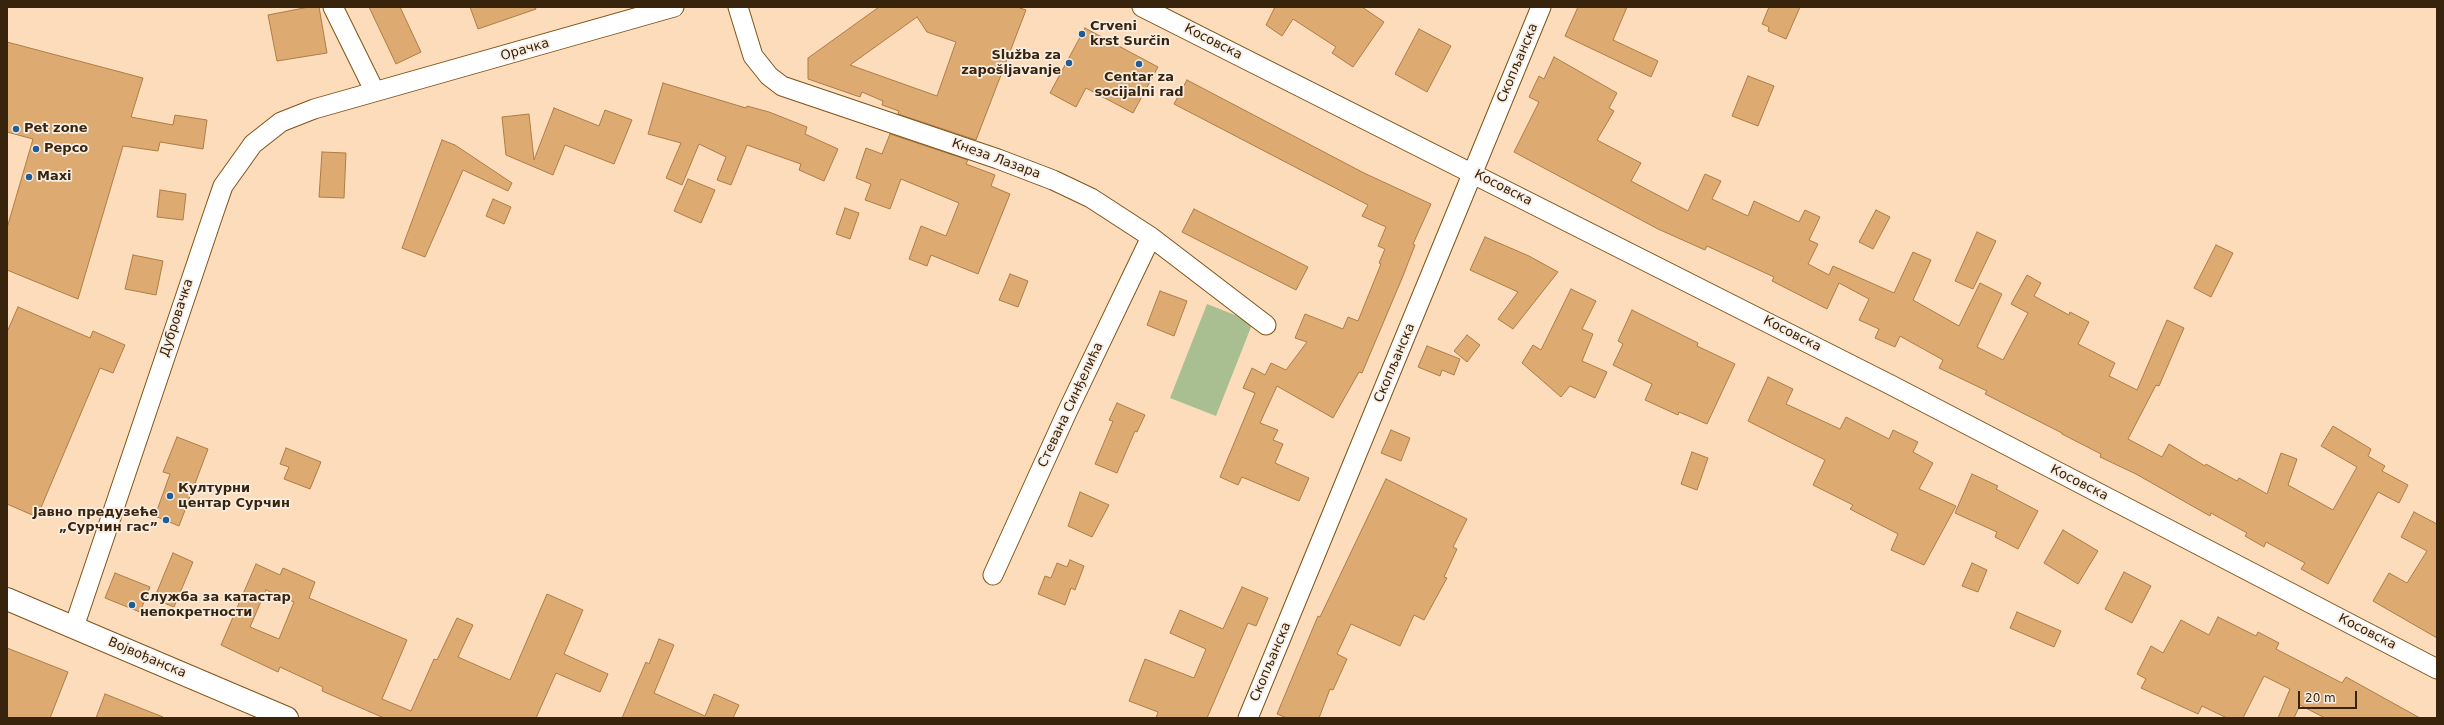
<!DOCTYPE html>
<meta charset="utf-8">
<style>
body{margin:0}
#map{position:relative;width:2444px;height:725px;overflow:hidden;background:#fcdcba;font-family:"DejaVu Sans",sans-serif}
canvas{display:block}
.frame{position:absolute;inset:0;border:8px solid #38240c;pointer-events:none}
.scale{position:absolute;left:2298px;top:691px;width:59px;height:18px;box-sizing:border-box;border:2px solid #38240c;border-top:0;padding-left:5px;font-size:12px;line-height:14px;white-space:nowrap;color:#38240c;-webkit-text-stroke:3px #f8ede2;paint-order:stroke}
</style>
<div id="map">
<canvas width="2444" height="725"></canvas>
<div class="frame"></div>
<div class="scale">20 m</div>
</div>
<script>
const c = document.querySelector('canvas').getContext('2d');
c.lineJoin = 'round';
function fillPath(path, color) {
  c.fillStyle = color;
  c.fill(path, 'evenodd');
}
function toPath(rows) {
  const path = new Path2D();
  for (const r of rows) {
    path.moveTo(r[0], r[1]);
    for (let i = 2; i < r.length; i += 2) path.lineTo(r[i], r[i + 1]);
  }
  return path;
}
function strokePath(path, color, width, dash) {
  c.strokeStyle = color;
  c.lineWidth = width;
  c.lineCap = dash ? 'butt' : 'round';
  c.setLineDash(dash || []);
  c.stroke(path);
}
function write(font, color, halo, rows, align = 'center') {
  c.font = font + ' "DejaVu Sans",sans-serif';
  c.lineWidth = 3.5;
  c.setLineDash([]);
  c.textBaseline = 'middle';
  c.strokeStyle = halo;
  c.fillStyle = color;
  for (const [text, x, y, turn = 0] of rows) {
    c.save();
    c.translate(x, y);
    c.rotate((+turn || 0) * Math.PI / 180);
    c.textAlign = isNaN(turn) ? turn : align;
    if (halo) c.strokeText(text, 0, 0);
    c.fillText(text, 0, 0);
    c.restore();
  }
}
const green = toPath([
 [1207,304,1253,322,1216,416,1170,398]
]);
const building = toPath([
 [309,7,319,7,327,53,277,61,268,15,309,7],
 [369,7,400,7,421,52,396,64,369,7],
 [470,7,535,7,536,9,478,29,470,7],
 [879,7,1017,7,1026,10,976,140,898,114,899,111,882,105,883,101,862,92,860,97,808,79,808,58,879,7],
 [917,17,927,32,956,42,937,96,850,65,917,17],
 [1275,7,1362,7,1384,22,1353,67,1332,53,1336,47,1293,19,1282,36,1266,25,1275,7],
 [1578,7,1627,7,1613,40,1658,61,1651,77,1565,36,1578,7],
 [1769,7,1800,7,1786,39,1768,31,1769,27,1762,24,1769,7],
 [1085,28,1158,67,1133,113,1086,88,1076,107,1050,93,1085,28],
 [1419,29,1451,46,1427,92,1395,74,1419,29],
 [7,42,143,78,131,117,173,125,175,115,207,120,203,149,160,142,158,151,123,146,78,299,7,270,7,228,33,139,7,132,7,42],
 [1554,57,1617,93,1609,108,1614,111,1597,140,1641,163,1631,181,1688,211,1705,174,1721,181,1712,199,1748,216,1754,201,1799,222,1805,210,1820,217,1809,240,1818,244,1808,264,1829,275,1833,266,1894,293,1913,252,1931,260,1913,300,1959,326,1980,283,2002,294,1977,347,2003,360,2028,313,2011,304,2027,275,2041,283,2034,296,2069,315,2070,312,2089,322,2078,344,2115,363,2109,376,2137,390,2167,320,2184,328,2159,386,2156,385,2128,439,2162,457,2169,444,2205,466,2206,464,2237,481,2239,478,2267,494,2281,453,2297,459,2288,485,2333,510,2357,467,2321,446,2333,426,2371,449,2368,456,2385,466,2382,471,2408,485,2399,503,2378,492,2328,584,2301,569,2305,563,2266,542,2264,547,2245,536,2247,533,2211,513,2210,516,2136,474,2100,457,2101,454,2062,434,2062,433,1985,394,1987,391,1939,368,1943,360,1900,336,1895,347,1875,338,1879,329,1859,320,1869,299,1839,283,1827,309,1772,281,1774,277,1707,246,1705,250,1658,229,1514,152,1539,102,1529,97,1539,76,1544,79,1554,57],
 [1748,76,1774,86,1758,126,1732,116,1748,76],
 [1187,80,1364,173,1431,204,1413,244,1415,245,1403,276,1362,373,1359,372,1333,418,1277,386,1260,423,1278,430,1273,440,1283,444,1275,463,1309,478,1299,501,1242,477,1238,485,1220,477,1255,393,1243,388,1252,368,1265,375,1271,363,1286,370,1307,342,1295,338,1305,314,1343,329,1348,317,1358,321,1381,264,1379,263,1385,249,1378,246,1386,227,1362,216,1368,205,1174,104,1187,80],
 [663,83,746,108,747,106,769,112,807,127,805,134,838,149,824,181,799,170,801,164,747,145,731,185,717,180,726,157,699,144,682,185,666,178,681,143,648,134,663,83],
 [554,108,599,126,605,110,632,120,614,164,565,145,553,175,506,155,502,117,529,114,534,160,554,108],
 [890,134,968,160,966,164,995,175,991,186,1010,194,978,274,931,255,927,266,909,259,921,226,946,236,959,203,901,179,890,209,865,200,871,184,856,178,866,148,882,154,890,134],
 [442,140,455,145,512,183,508,191,463,170,425,257,402,248,442,140],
 [322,152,346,153,344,198,319,197,322,152],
 [688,179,715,190,701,223,674,211,688,179],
 [160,190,186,194,183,220,157,217,160,190],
 [493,199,511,207,504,224,486,216,493,199],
 [845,208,859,213,850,239,836,234,845,208],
 [1194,209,1308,267,1296,290,1182,232,1194,209],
 [1876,210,1890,217,1873,249,1859,242,1876,210],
 [1977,232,1996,241,1973,289,1955,281,1977,232],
 [1485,237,1529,256,1558,272,1513,329,1498,319,1518,292,1470,270,1485,237],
 [2216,245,2233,253,2211,297,2194,288,2216,245],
 [133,255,163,261,156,295,125,289,133,255],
 [1010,274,1028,281,1018,307,999,300,1010,274],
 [1571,289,1596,301,1582,329,1593,334,1582,361,1607,372,1595,398,1570,386,1561,397,1522,363,1533,345,1541,350,1571,289],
 [1160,291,1187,301,1174,336,1147,325,1160,291],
 [18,307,90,338,93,331,125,345,113,373,100,368,37,517,7,504,7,332,18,307],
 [1632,310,1698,343,1697,346,1735,364,1707,424,1679,412,1678,415,1645,400,1652,384,1613,365,1623,344,1618,341,1632,310],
 [1467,335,1480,345,1467,362,1454,351,1467,335],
 [1427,346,1460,359,1454,375,1442,370,1440,376,1418,367,1427,346],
 [1768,377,1793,389,1786,404,1840,429,1846,417,1889,439,1893,430,1918,442,1913,452,1933,463,1919,489,1956,506,1924,565,1891,550,1898,534,1850,509,1853,505,1813,485,1825,460,1748,421,1768,377],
 [1117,403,1145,415,1137,432,1135,431,1117,473,1095,464,1113,421,1109,420,1117,403],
 [1391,430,1410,438,1401,461,1381,453,1391,430],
 [177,437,208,449,179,526,155,516,170,474,163,472,177,437],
 [286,448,321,462,310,489,284,479,289,467,280,464,286,448],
 [1692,452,1708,458,1697,490,1681,484,1692,452],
 [1972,474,1998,486,1996,489,2038,511,2018,549,1995,537,1997,532,1955,513,1972,474],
 [1386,479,1467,519,1453,547,1457,549,1444,577,1447,578,1424,620,1414,615,1400,646,1351,624,1337,654,1347,659,1333,690,1330,689,1319,718,1287,718,1277,714,1318,616,1320,617,1386,479],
 [1080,492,1109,505,1092,537,1068,526,1080,492],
 [2414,512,2437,524,2437,638,2373,601,2389,573,2407,583,2427,551,2401,537,2414,512],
 [2063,530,2098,551,2078,584,2044,563,2063,530],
 [173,553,193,562,174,607,154,599,173,553],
 [1070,560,1084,566,1075,590,1071,588,1065,605,1038,594,1045,576,1051,578,1057,563,1067,567,1070,560],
 [1972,563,1987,570,1978,592,1962,586,1972,563],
 [256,564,280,575,283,568,315,582,309,598,407,640,382,699,411,711,434,659,437,660,457,618,473,625,458,657,510,680,547,594,583,610,564,654,608,674,600,692,556,673,536,718,384,718,322,691,323,687,280,667,278,672,221,645,256,564],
 [266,590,294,602,279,639,250,627,266,590],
 [2124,572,2151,586,2132,623,2105,609,2124,572],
 [115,573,150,587,140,612,105,598,115,573],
 [1242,587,1268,598,1256,626,1248,623,1207,718,1156,718,1158,712,1129,701,1145,659,1194,678,1206,649,1170,633,1180,610,1223,629,1242,587],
 [2017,612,2061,631,2054,647,2010,628,2017,612],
 [2218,617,2256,636,2258,632,2279,643,2276,649,2342,683,2346,677,2420,718,2325,718,2300,705,2294,718,2278,718,2290,689,2264,676,2243,718,2227,718,2202,706,2198,714,2141,688,2146,679,2137,674,2151,646,2163,653,2181,620,2209,635,2218,617],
 [659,639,674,645,654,693,705,716,714,694,739,705,733,718,622,718,646,662,649,664,659,639],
 [7,648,68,672,50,718,7,718,7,648],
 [105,694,163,717,163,718,96,718,105,694]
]);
const minor = toPath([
 [333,7,374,90],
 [738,7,753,56,769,76,782,86,998,159,1053,180,1091,198,1151,237,1266,325],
 [1142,7,1891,385,2437,669],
 [993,575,1068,410,1151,237],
 [74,627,214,212,223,186,253,144,281,122,314,109,674,7],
 [1248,718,1541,7]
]);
const secondary = toPath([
 [7,599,287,718]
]);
const markers = [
 [1082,34,4,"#1f5e95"],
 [1069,63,4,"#1f5e95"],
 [1139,64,4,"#1f5e95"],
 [16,129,4,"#1f5e95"],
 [36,149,4,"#1f5e95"],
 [29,177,4,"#1f5e95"],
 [170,496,4,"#1f5e95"],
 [166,520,4,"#1f5e95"],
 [132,605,4,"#1f5e95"]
];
const poiNames = [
 ["Crveni",1090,27],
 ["krst Surčin",1090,42],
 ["Služba za",1061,56,"right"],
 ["zapošljavanje",1061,71,"right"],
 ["Centar za",1139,78,"center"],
 ["socijalni rad",1139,93,"center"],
 ["Pet zone",24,129],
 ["Pepco",44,149],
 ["Maxi",37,177],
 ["Културни",178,489],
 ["центар Сурчин",178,504],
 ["Јавно предузеће",158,513,"right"],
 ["„Сурчин гас”",158,528,"right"],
 ["Служба за катастар",140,598],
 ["непокретности",140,613]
];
const streetNames = [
 ["Косовска",1213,42,27],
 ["Орачка",525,50,-16],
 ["Скопљанска",1518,63,-67],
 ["Кнеза Лазара",996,159,20],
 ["Косовска",1503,188,27],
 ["Дубровачка",177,318,-72],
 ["Косовска",1792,334,27],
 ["Скопљанска",1395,363,-67],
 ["Стевана Синђелића",1071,405,-65],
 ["Косовска",2079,483,27],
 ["Косовска",2367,632,27],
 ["Војвођанска",147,658,23],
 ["Скопљанска",1271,662,-67]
];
fillPath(green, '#a9bf91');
fillPath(building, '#ddaa71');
strokePath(building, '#ae7d46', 1);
strokePath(minor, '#815317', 21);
strokePath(secondary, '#815317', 24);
strokePath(minor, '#fff', 19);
strokePath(secondary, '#fff', 22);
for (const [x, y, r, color] of markers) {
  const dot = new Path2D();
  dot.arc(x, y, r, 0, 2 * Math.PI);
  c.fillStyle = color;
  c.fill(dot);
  strokePath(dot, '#f8ede2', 1.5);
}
write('bold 13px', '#38240c', '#f8ede2', poiNames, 'left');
write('13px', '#38240c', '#f8ede2', streetNames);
</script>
